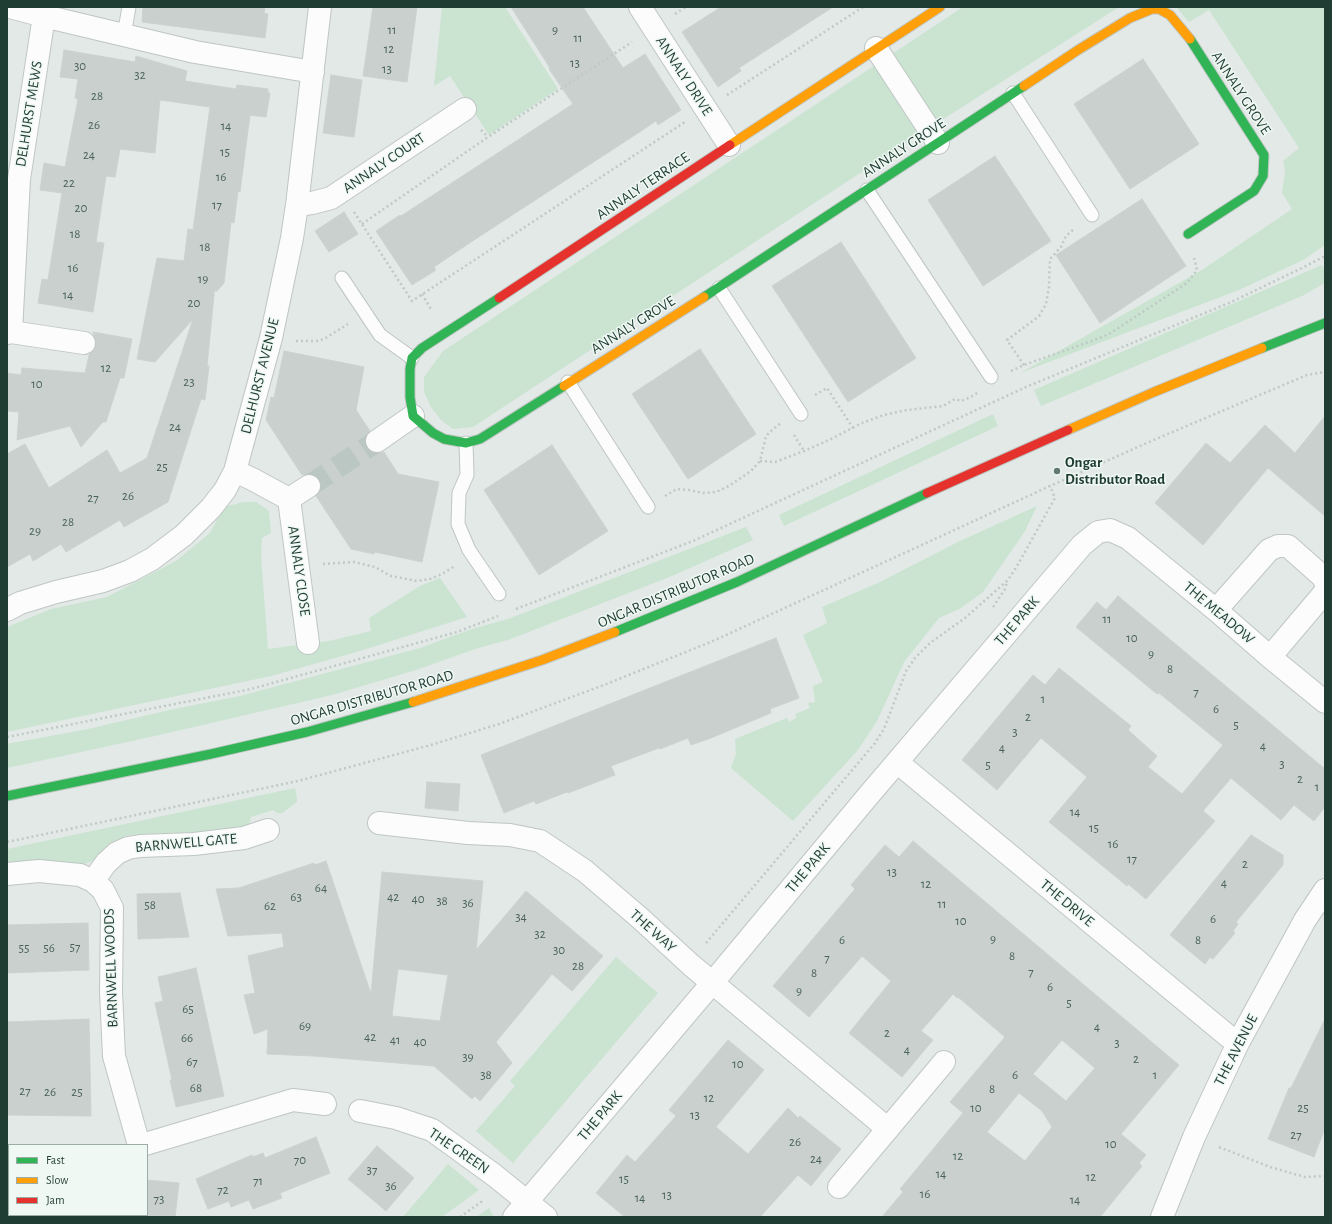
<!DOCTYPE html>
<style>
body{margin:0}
#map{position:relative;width:1332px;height:1224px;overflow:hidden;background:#e2e9e6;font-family:"Alegreya Sans",sans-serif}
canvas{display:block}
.frame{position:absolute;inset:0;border:8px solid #1f3d33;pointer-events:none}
.legend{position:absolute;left:8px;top:1144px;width:140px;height:72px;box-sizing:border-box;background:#f0f8f4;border:1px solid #9cada7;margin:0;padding:5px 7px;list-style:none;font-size:12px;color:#1f3d33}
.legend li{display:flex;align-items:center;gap:8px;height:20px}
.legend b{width:20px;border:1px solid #9cada7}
</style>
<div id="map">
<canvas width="1332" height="1224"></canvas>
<div class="frame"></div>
<ul class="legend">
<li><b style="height:5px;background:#30b455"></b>Fast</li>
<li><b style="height:5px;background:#ff9f0a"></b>Slow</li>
<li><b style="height:5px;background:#e5322d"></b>Jam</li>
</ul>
</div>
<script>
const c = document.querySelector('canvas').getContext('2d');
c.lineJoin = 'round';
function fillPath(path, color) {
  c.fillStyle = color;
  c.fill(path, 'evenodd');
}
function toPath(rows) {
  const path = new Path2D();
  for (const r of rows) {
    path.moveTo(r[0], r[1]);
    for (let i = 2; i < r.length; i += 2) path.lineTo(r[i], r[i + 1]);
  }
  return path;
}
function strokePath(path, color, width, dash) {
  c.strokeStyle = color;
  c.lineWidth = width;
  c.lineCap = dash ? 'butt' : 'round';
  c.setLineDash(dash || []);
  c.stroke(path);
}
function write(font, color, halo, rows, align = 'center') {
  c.font = font + ' "Alegreya Sans",sans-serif';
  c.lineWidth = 3;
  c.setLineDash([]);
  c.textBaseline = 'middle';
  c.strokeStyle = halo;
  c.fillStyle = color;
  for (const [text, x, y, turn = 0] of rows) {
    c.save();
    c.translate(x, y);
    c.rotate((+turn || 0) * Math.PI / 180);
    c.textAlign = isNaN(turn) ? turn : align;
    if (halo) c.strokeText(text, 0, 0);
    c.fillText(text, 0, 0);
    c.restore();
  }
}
const green = toPath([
 [442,7,505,7,558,89,489,135,450,76,434,86],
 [963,7,1119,7,909,141,473,427,453,429,441,420,431,407,424,392,424,377,443,351],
 [1176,7,1325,7,1325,245,1303,260,1239,290,1020,373,1202,270,1292,209,1282,193,1285,171,1283,161,1299,148,1209,10,1189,22],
 [1322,265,1325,271,1325,283,1302,296,1041,406,1034,390],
 [993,414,998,426,784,526,779,515],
 [243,502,256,502,269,511,271,533,262,538,261,557,268,649,329,641,371,631,369,618,420,586,440,578,467,617,360,651,271,676,7,732,7,627,51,609,107,597,176,561,210,533,224,507],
 [1037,506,1025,531,983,592,961,608,939,618,904,662,877,721,858,750,793,821,731,768,736,754,735,739,787,718,789,722,796,718,795,714,810,708,808,703,815,702,813,686,823,682,803,635,827,623,822,607,878,583,960,541],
 [746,527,753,540,672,576,508,640,478,648,416,670,332,695,155,736,7,768,7,744,88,729,174,709,240,696,420,648,472,629,508,619],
 [295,788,297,798,297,802,282,813,277,813,273,810,251,817,249,824,243,827,201,832,141,834,125,836,113,842,93,861,84,864,60,864,37,862,7,862,7,849],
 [616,957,658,993,513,1163,476,1131,515,1086,510,1081],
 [448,1164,479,1190,442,1217,403,1217],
 [7,1177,9,1177,9,1215,79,1215,79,1217,7,1217],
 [489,1208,494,1217,476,1217]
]);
const building = toPath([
 [143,7,265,7,264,13,268,14,265,38,142,22,143,7],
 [373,7,417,7,407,82,363,76,373,7],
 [511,7,583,7,623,68,645,54,681,110,658,125,656,121,638,133,471,242,434,267,436,270,412,285,376,231,400,215,401,216,573,104,549,69,550,68,511,7],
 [721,7,833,7,739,68,741,71,718,87,682,32,721,7],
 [64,50,135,62,136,56,187,71,185,81,236,89,237,85,268,89,268,93,270,93,266,117,250,115,240,192,238,191,234,223,231,222,224,283,217,291,214,291,214,295,207,366,209,366,205,400,201,399,168,502,124,527,120,520,66,552,61,544,33,561,30,554,7,567,7,454,25,444,49,488,107,450,120,473,147,458,193,319,155,362,137,359,157,258,184,261,188,229,193,230,210,107,160,100,155,153,120,149,115,177,106,176,96,242,104,243,93,312,38,303,42,279,48,280,62,193,40,190,44,163,65,167,78,99,75,98,78,79,60,77,64,50],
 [1143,59,1199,144,1130,189,1074,104,1143,59],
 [331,75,362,80,354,137,323,133,331,75],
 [995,156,1051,241,983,286,928,200,995,156],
 [1142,199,1186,266,1100,323,1056,255,1142,199],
 [344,212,358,234,329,252,315,231,344,212],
 [841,242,916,358,848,402,772,286,841,242],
 [93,332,132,339,124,378,120,378,106,422,103,422,81,447,70,426,17,440,19,412,7,411,7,373,21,375,22,368,85,373,89,355,94,350,96,345,93,332],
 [700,349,756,434,688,479,632,394,700,349],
 [284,351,364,367,356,410,370,431,366,436,365,442,367,448,372,452,378,453,384,452,398,474,439,482,422,562,375,552,374,554,351,549,316,496,320,492,321,486,319,479,315,475,309,474,302,475,266,420,271,397,274,398,284,351],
 [1325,416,1325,516,1268,468,1203,545,1155,503,1206,443,1230,463,1265,425,1295,453,1325,416],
 [552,445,608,531,539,575,484,490,552,445],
 [1118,596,1325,769,1325,807,1314,821,1294,805,1281,820,1231,778,1203,811,1215,821,1146,899,1128,884,1127,886,1049,822,1087,777,1041,738,997,790,962,760,1033,675,1045,685,1059,668,1131,726,1128,730,1157,756,1148,767,1182,794,1223,745,1159,693,1157,694,1076,627,1097,602,1106,610,1118,596],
 [776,638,799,698,770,709,771,713,711,738,691,745,688,738,660,749,659,748,611,766,615,775,568,793,567,792,536,804,534,801,504,813,481,755,776,638],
 [427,782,460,784,458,811,425,808,427,782],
 [1251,835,1283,855,1283,865,1236,922,1238,924,1233,931,1235,933,1213,959,1210,957,1205,964,1170,935,1251,835],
 [913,841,1179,1065,1121,1134,1146,1155,1139,1163,1142,1166,1100,1217,882,1217,903,1192,900,1189,963,1113,950,1102,1005,1037,958,997,957,998,953,994,921,1031,933,1040,902,1077,849,1033,891,981,862,956,809,1017,773,986,855,889,851,885,885,845,899,857,913,841],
 [1062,1040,1095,1068,1066,1101,1033,1074,1062,1040],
 [1019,1093,1042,1111,1052,1127,1025,1161,987,1132,1019,1093],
 [326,861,371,994,382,872,483,881,476,950,526,891,603,956,572,991,552,974,496,1042,512,1063,480,1101,475,1096,472,1099,434,1066,314,1056,267,1054,268,1029,254,1034,244,995,255,993,248,956,284,947,282,933,228,936,216,889,239,888,314,863,315,865,326,861],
 [398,969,448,975,440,1021,392,1016,398,969],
 [180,893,189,937,138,939,137,894,180,893],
 [88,923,89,970,7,973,7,925,88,923],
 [196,968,224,1096,176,1107,170,1080,172,1080,155,1003,163,1001,158,977,196,968],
 [89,1019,91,1116,7,1115,7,1022,89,1019],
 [1325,1019,1325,1128,1314,1157,1268,1139,1289,1088,1291,1088,1325,1019],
 [728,1040,764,1070,716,1127,748,1154,788,1108,798,1118,800,1116,841,1149,811,1186,798,1175,760,1217,625,1217,596,1193,627,1155,635,1162,676,1116,669,1110,728,1040],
 [316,1137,330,1173,280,1193,282,1198,253,1209,249,1200,231,1207,229,1201,208,1209,196,1179,252,1155,253,1157,263,1153,265,1158,316,1137],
 [377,1146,414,1178,386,1211,348,1179,377,1146],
 [147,1180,179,1183,175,1217,147,1217,147,1180]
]);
const streetTunnel = toPath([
 [309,486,377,441]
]);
const path = toPath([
 [675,14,686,7],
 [727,95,863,7],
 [481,130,488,137],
 [354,212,412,301,685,122],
 [362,224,488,137,632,42],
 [422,294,432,311],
 [296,341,318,341,324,339,348,324],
 [1024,365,1007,340,1039,316,1046,304,1049,287,1050,259,1061,247,1066,236,1075,228],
 [1011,371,1024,365,1100,338,1109,334,1187,283,1197,270,1194,258],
 [815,395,827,388,853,428],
 [794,435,804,451],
 [760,461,775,462,804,451,831,439,862,423,884,415,907,410,943,406,955,399,961,401,971,397,977,393],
 [665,496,677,489,689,490,703,493,716,492,729,486,751,471,760,461,766,436,773,429,781,423],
 [323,564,354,562,375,567,391,576,417,581,430,579,442,574,455,566],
 [993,607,1005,589,1007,582],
 [516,609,693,541,1026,387,1229,303,1302,268,1325,256],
 [7,737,251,689,457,632,498,616],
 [7,842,298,781,431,745,499,724,604,685,713,641,1050,486,1156,439,1307,375,1325,372],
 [706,943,875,743,884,729,906,671,915,658,930,643,965,618,1008,580,1017,566,1055,498,1050,486],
 [1219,1147,1270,1167,1305,1177,1325,1176],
 [460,1217,484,1200]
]);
const lane = toPath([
 [124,35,129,7],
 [1013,93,1092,215],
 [867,190,991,377],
 [342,278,380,335,412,358],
 [719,288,801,414],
 [568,382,648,507],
 [466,443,467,475,459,493,458,524,469,550,499,594]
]);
const street = toPath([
 [10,7,44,16,195,52,313,72],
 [640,7,729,145],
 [876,48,938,143],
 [297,205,312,203,331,198,465,109],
 [11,332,19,179,44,16],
 [7,333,11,332,84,343],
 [377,441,413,416],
 [235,471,252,479,289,499,309,486],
 [289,499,308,643],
 [7,610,20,603,56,592,103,581,130,571,152,559,184,535,211,508,225,490,235,471,271,338,292,238,297,205,320,7],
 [1216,610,1269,550,1278,546,1288,546,1323,577,1325,582],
 [1270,657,1325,592],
 [897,762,1228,1036,1238,1043],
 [379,823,468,833,510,835,540,841,585,871,641,919,691,965,888,1129],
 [7,874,39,871,80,875,93,881,103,890,112,908,111,992,114,1056,139,1145],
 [93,881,106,863,117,853,128,848,140,846,194,844,244,838,268,830],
 [360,1111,396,1118,432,1130,494,1175,546,1217],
 [142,1145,293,1100,325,1104],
 [7,1166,9,1166],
 [839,1187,944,1062],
 [90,1217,90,1215],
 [514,1217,713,982,868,796,1082,545,1098,532,1110,530,1128,538,1216,610,1270,657,1325,702],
 [1162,1217,1194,1137,1238,1043,1305,920,1325,890]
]);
const fast = toPath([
 [1188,234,1254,191,1263,176,1264,155,1190,39],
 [704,297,1024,86],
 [499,298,422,348,412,358,410,369,410,397,413,416,433,433,444,439,466,443,480,439,564,386],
 [1262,348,1325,323],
 [615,632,737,582,927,493],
 [7,796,211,754,307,732,413,702]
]);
const slow = toPath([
 [1024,86,1078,50,1130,18,1152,9,1159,9,1170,15,1190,39],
 [730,145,940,7],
 [564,386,704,297],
 [1068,430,1154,392,1262,348],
 [413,702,542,660,615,632]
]);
const jam = toPath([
 [499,298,730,145],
 [927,493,1068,430]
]);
const markers = [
 [1057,471,4,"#637972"]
];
const numberNames = [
 ["11",392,30],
 ["9",555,30],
 ["11",578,38],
 ["12",389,49],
 ["13",575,63],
 ["30",80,66],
 ["13",387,69],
 ["32",140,75],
 ["28",97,96],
 ["26",94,125],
 ["14",226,126],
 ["15",225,152],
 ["24",89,155],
 ["16",221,177],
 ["22",69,183],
 ["17",217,205],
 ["20",81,208],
 ["18",75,234],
 ["18",205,247],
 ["16",73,268],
 ["19",203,279],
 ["14",68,295],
 ["20",194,303],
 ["12",106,368],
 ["23",189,382],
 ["10",37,384],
 ["24",175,427],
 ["25",162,467],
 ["26",128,496],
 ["27",93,498],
 ["28",68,522],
 ["29",35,531],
 ["11",1107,619],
 ["10",1132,638],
 ["9",1151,654],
 ["8",1170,669],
 ["7",1196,692],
 ["1",1043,699],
 ["6",1216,709],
 ["2",1028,717],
 ["5",1236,725],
 ["3",1015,732],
 ["4",1263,746],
 ["4",1002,748],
 ["3",1282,764],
 ["5",988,765],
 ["2",1300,779],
 ["1",1317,787],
 ["14",1075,812],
 ["15",1094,828],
 ["16",1113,844],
 ["17",1132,859],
 ["2",1245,864],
 ["13",892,872],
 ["4",1224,883],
 ["12",926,884],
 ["64",321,888],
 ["63",296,897],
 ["42",393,897],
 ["40",418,899],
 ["38",442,901],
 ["36",468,903],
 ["11",942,904],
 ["58",150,905],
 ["62",270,906],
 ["34",521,917],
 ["6",1213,919],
 ["10",961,921],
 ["32",540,934],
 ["9",993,939],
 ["6",842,940],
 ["8",1198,940],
 ["57",75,947],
 ["55",24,948],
 ["56",49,948],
 ["30",559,950],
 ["8",1012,956],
 ["7",827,958],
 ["28",578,966],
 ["7",1031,972],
 ["8",814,973],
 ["6",1050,987],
 ["9",799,991],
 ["5",1069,1003],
 ["65",188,1009],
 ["69",305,1026],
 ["4",1097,1027],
 ["2",887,1033],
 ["42",370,1037],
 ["66",187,1038],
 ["41",395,1040],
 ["40",420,1042],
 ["3",1117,1043],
 ["4",907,1050],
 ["39",468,1057],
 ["2",1136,1059],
 ["67",192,1062],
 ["10",738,1064],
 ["38",486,1075],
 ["6",1015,1075],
 ["1",1155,1075],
 ["68",196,1088],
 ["8",992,1089],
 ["27",25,1091],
 ["26",50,1092],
 ["25",77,1092],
 ["12",709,1098],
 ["10",976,1108],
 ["25",1303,1108],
 ["13",695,1115],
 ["27",1296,1135],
 ["26",795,1142],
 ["10",1111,1144],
 ["12",958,1156],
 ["24",816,1159],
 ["70",300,1160],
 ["37",372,1170],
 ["14",941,1174],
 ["12",1091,1177],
 ["15",624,1179],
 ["71",258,1181],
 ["36",391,1186],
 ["72",223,1190],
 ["16",925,1194],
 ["13",667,1195],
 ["14",640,1198],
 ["73",159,1199],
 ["14",1075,1200]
];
const streetNames = [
 ["ANNALY DRIVE",684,76,57],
 ["ANNALY GROVE",1241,93,57],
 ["DELHURST MEWS",29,114,-81],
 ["ANNALY GROVE",904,148,-33],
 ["ANNALY COURT",384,163,-34],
 ["ANNALY TERRACE",643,186,-34],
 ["ANNALY GROVE",633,325,-32],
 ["DELHURST AVENUE",260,376,-76],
 ["ANNALY CLOSE",299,571,82],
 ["ONGAR DISTRIBUTOR ROAD",676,591,-23],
 ["THE MEADOW",1219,613,40],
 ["THE PARK",1017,621,-49],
 ["ONGAR DISTRIBUTOR ROAD",372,698,-16],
 ["BARNWELL GATE",186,843,-5],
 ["THE PARK",808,868,-50],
 ["THE DRIVE",1067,903,40],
 ["THE WAY",653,931,42],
 ["BARNWELL WOODS",111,968,-92],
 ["THE AVENUE",1236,1050,-63],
 ["THE PARK",600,1116,-50],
 ["THE GREEN",459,1151,34]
];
const poiNames = [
 ["Ongar",1065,462],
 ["Distributor Road",1065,479]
];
fillPath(green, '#cae4d1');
fillPath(building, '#c9d0cd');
strokePath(building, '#cbd2cf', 1);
strokePath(streetTunnel, '#bbc7c2', 22, [22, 11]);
strokePath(lane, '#bfc6c3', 15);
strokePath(street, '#bfc6c3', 24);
strokePath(fast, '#bec6c3', 11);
strokePath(slow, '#bec6c3', 11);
strokePath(jam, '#bec6c3', 11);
strokePath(path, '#bfc9c5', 2.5, [2, 3]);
strokePath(lane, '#fbfcfb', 13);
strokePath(street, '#fbfcfb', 22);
strokePath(fast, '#30b455', 9);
strokePath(slow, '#ff9f0a', 9);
strokePath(jam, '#e5322d', 9);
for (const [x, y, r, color] of markers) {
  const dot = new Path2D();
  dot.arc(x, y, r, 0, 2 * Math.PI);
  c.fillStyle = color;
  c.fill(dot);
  strokePath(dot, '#f0f8f4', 1.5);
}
write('13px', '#4a625a', null, numberNames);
write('15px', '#1f3d33', '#f0f8f4', streetNames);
write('bold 15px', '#1f3d33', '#f0f8f4', poiNames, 'left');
</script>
